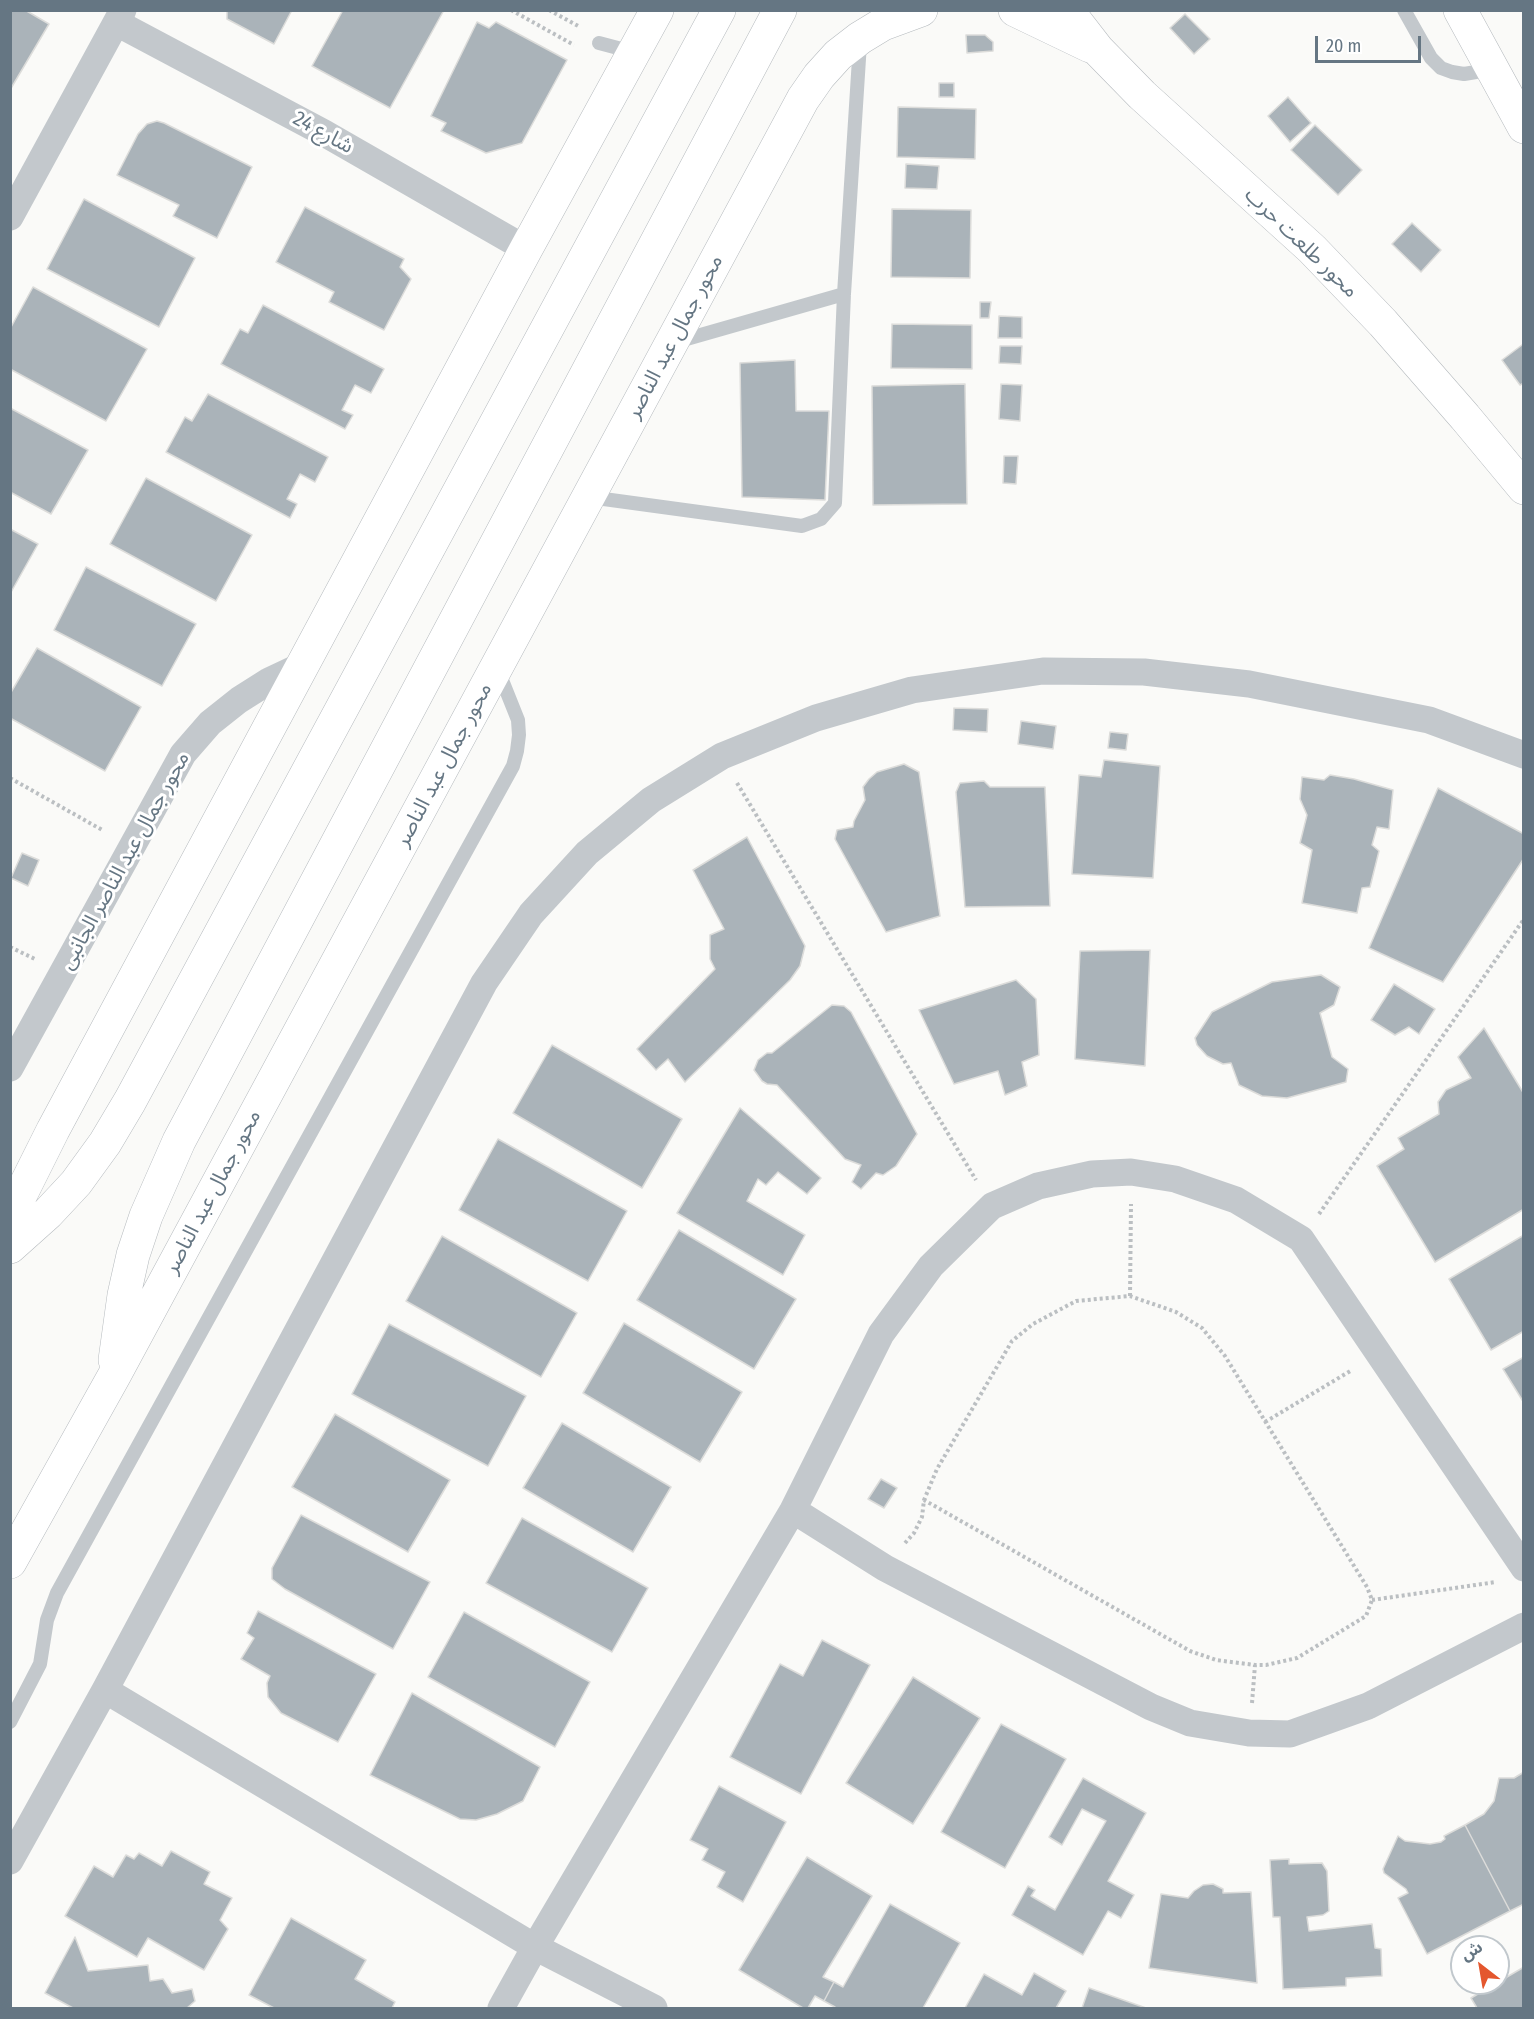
<!DOCTYPE html>
<meta charset="utf-8">
<style>
body{margin:0}
#map{position:relative;width:1534px;height:2019px;overflow:hidden;background:#fafaf8;font-family:"Fira Sans Condensed","Noto Sans Arabic",sans-serif}
canvas{display:block}
.frame{position:absolute;inset:0;border:12px solid #657683;pointer-events:none}
.north{position:absolute;left:1450px;top:1935px;width:60px;height:60px;box-sizing:border-box;background:#fff;border:2px solid #c1c8cd;border-radius:50%;rotate:329deg;font-size:16px;font-weight:700;line-height:24px;text-align:center;color:#657683}
.north::after{content:'';display:block;margin:auto;width:21px;height:27px;background:#e4572e;clip-path:polygon(50% 0,100% 100%,50% 72%,0 100%)}
.scale{position:absolute;left:1315px;top:36px;width:106px;height:27px;box-sizing:border-box;border:3px solid #657683;border-top:0;padding-left:8px;font-size:18px;line-height:21px;white-space:nowrap;color:#657683;-webkit-text-stroke:4px #fff;paint-order:stroke}
</style>
<div id="map">
<canvas width="1534" height="2019"></canvas>
<div class="frame"></div>
<div class="north">ش</div>
<div class="scale">20 m</div>
</div>
<script>
const c = document.querySelector('canvas').getContext('2d');
c.lineJoin = 'round';
function fillPath(path, color) {
  c.fillStyle = color;
  c.fill(path, 'evenodd');
}
function toPath(rows) {
  const path = new Path2D();
  for (const r of rows) {
    path.moveTo(r[0], r[1]);
    for (let i = 2; i < r.length; i += 2) path.lineTo(r[i], r[i + 1]);
  }
  return path;
}
function strokePath(path, color, width, dash) {
  c.strokeStyle = color;
  c.lineWidth = width;
  c.lineCap = dash ? 'butt' : 'round';
  c.setLineDash(dash || []);
  c.stroke(path);
}
function write(font, color, halo, rows, align = 'center') {
  c.font = font + ' "Fira Sans Condensed","Noto Sans Arabic",sans-serif';
  c.lineWidth = 6;
  c.setLineDash([]);
  c.textBaseline = 'middle';
  c.strokeStyle = halo;
  c.fillStyle = color;
  for (const [text, x, y, turn = 0] of rows) {
    c.save();
    c.translate(x, y);
    c.rotate((+turn || 0) * Math.PI / 180);
    c.textAlign = isNaN(turn) ? turn : align;
    if (halo) c.strokeText(text, 0, 0);
    c.fillText(text, 0, 0);
    c.restore();
  }
}
const building = toPath([
 [10,10,25,10,49,24,10,90,10,10],
 [227,10,292,10,274,44,227,19,227,10],
 [343,10,444,10,390,108,312,66,343,10],
 [1185,14,1210,39,1194,54,1170,28,1185,14],
 [477,22,489,28,496,22,567,60,522,143,486,153,441,131,446,123,431,116,477,22],
 [966,35,985,35,993,42,993,51,967,53,966,35],
 [939,83,954,83,954,97,939,97,939,83],
 [1288,97,1311,123,1290,142,1268,116,1288,97],
 [898,107,976,109,975,159,897,157,898,107],
 [157,121,164,123,252,167,217,238,173,216,179,205,117,175,138,134,147,124,157,121],
 [1315,125,1362,170,1338,195,1291,150,1315,125],
 [906,164,939,166,937,189,905,188,906,164],
 [84,199,195,258,159,327,47,269,84,199],
 [305,207,404,259,400,267,411,279,384,330,329,302,334,292,276,262,305,207],
 [892,209,971,210,970,278,891,277,892,209],
 [1412,223,1441,250,1421,272,1392,244,1412,223],
 [33,287,147,349,106,421,10,369,10,329,33,287],
 [980,302,991,302,989,318,980,318,980,302],
 [263,305,384,369,371,393,355,385,342,410,353,415,345,429,221,364,240,329,248,333,263,305],
 [999,316,1022,317,1022,338,998,338,999,316],
 [892,324,972,325,972,369,891,368,892,324],
 [1522,345,1524,347,1524,383,1520,385,1502,360,1522,345],
 [1000,346,1022,346,1021,364,999,363,1000,346],
 [795,360,796,411,829,411,825,500,742,497,740,363,795,360],
 [965,384,967,504,873,505,872,386,965,384],
 [1001,384,1022,385,1020,421,999,419,1001,384],
 [208,394,328,457,315,482,300,474,287,499,297,504,290,518,166,452,185,417,192,421,208,394],
 [10,408,88,450,51,514,10,492,10,408],
 [1004,456,1018,456,1016,484,1003,483,1004,456],
 [146,478,252,535,216,601,110,544,146,478],
 [10,529,38,544,10,594,10,529],
 [86,567,196,624,162,686,54,630,86,567],
 [37,648,141,707,105,771,10,718,10,694,37,648],
 [954,708,988,709,987,732,953,730,954,708],
 [1021,721,1056,726,1053,749,1018,744,1021,721],
 [1110,732,1128,734,1126,750,1108,748,1110,732],
 [1104,760,1160,766,1153,878,1072,874,1079,775,1101,777,1104,760],
 [904,764,919,772,940,916,886,932,835,839,837,830,853,827,854,821,865,800,863,787,869,779,877,772,904,764],
 [1330,775,1354,779,1393,790,1389,829,1377,827,1372,845,1379,851,1370,887,1362,888,1357,913,1302,903,1312,850,1300,843,1307,815,1300,799,1302,777,1324,780,1330,775],
 [984,781,990,787,1045,787,1050,906,965,907,956,792,960,783,984,781],
 [1438,788,1524,834,1524,858,1443,982,1369,948,1438,788],
 [747,837,805,946,800,966,790,980,685,1082,668,1059,656,1070,637,1049,715,969,710,959,710,935,724,929,693,870,747,837],
 [22,853,39,860,28,886,11,878,22,853],
 [1150,950,1145,1066,1075,1059,1080,951,1150,950],
 [1321,975,1340,987,1334,1005,1320,1013,1332,1057,1348,1069,1346,1082,1287,1098,1262,1096,1239,1085,1231,1063,1223,1064,1207,1056,1197,1045,1195,1038,1212,1012,1272,982,1321,975],
 [1016,980,1036,999,1039,1055,1022,1062,1027,1086,1005,1095,998,1071,954,1084,919,1010,1016,980],
 [1394,984,1435,1009,1419,1034,1409,1027,1395,1035,1371,1020,1394,984],
 [832,1005,844,1006,851,1012,917,1134,896,1166,883,1175,876,1173,861,1189,852,1182,861,1165,845,1159,777,1085,767,1084,762,1081,754,1070,758,1060,767,1053,772,1053,832,1005],
 [1484,1028,1524,1094,1524,1209,1435,1262,1377,1166,1404,1149,1398,1138,1439,1114,1438,1102,1446,1090,1471,1078,1458,1057,1484,1028],
 [552,1045,682,1119,642,1188,513,1113,552,1045],
 [740,1108,821,1178,807,1194,778,1172,766,1185,758,1179,747,1201,805,1235,783,1275,677,1213,740,1108],
 [498,1139,627,1211,588,1281,459,1210,498,1139],
 [679,1230,796,1299,754,1369,637,1300,679,1230],
 [1524,1235,1524,1331,1491,1350,1449,1279,1524,1235],
 [442,1236,577,1313,541,1377,406,1301,442,1236],
 [624,1323,742,1392,700,1462,583,1393,624,1323],
 [389,1324,526,1396,488,1466,352,1394,389,1324],
 [1524,1357,1524,1403,1503,1369,1524,1357],
 [335,1414,450,1480,408,1552,292,1487,335,1414],
 [562,1423,671,1487,633,1552,523,1488,562,1423],
 [881,1479,897,1488,884,1508,868,1499,881,1479],
 [301,1515,430,1582,393,1649,285,1589,272,1579,272,1568,301,1515],
 [522,1518,648,1588,612,1652,486,1583,522,1518],
 [258,1611,376,1674,338,1742,281,1713,268,1697,267,1683,270,1676,241,1659,254,1638,247,1633,258,1611],
 [464,1612,590,1682,555,1747,428,1677,464,1612],
 [822,1640,870,1665,801,1794,730,1757,780,1664,803,1676,822,1640],
 [913,1677,980,1718,913,1824,846,1783,913,1677],
 [412,1693,540,1767,523,1801,497,1814,476,1820,460,1819,370,1775,412,1693],
 [1001,1724,1066,1759,1005,1868,941,1832,1001,1724],
 [1524,1772,1524,1904,1510,1911,1465,1825,1484,1814,1494,1801,1499,1778,1514,1778,1524,1772],
 [1083,1778,1146,1813,1108,1881,1134,1895,1121,1918,1108,1911,1083,1955,1012,1915,1028,1886,1035,1890,1031,1896,1055,1910,1106,1821,1082,1809,1062,1845,1049,1837,1083,1778],
 [719,1786,786,1822,743,1902,717,1887,725,1872,702,1860,708,1849,690,1840,719,1786],
 [1465,1825,1510,1911,1427,1954,1398,1898,1408,1893,1406,1889,1384,1873,1383,1869,1398,1836,1405,1841,1430,1844,1441,1842,1445,1839,1444,1836,1465,1825],
 [171,1851,210,1872,204,1884,232,1898,220,1920,228,1929,204,1970,148,1938,137,1957,65,1916,94,1866,113,1877,126,1855,134,1859,139,1853,162,1866,171,1851],
 [807,1857,872,1896,823,1977,834,1982,824,2001,815,1996,808,2008,803,2008,739,1970,807,1857],
 [1289,1859,1289,1864,1322,1863,1327,1871,1329,1911,1323,1915,1307,1917,1309,1931,1372,1924,1375,1948,1381,1949,1382,1976,1346,1978,1346,1986,1283,1989,1280,1917,1273,1917,1270,1860,1289,1859],
 [1213,1884,1223,1889,1223,1893,1251,1892,1257,1983,1149,1968,1161,1894,1188,1898,1194,1891,1203,1885,1213,1884],
 [890,1904,960,1943,923,2008,834,2008,835,2007,824,2001,834,1982,843,1987,890,1904],
 [291,1918,366,1960,355,1979,395,2002,392,2008,274,2008,249,1995,291,1918],
 [75,1937,88,1971,148,1965,150,1981,163,1979,172,1993,192,1989,195,2001,187,2008,73,2008,45,1993,75,1937],
 [1524,1967,1524,2008,1477,2008,1471,1998,1524,1967],
 [1034,1973,1066,1991,1056,2008,965,2008,984,1974,1022,1995,1034,1973],
 [1089,1988,1146,2008,1082,2008,1089,1988]
]);
const path = toPath([
 [511,10,574,45],
 [549,10,580,27],
 [10,778,104,831],
 [737,783,976,1180],
 [10,947,35,959],
 [1319,1214,1524,919],
 [1130,1296,1131,1204],
 [1265,1422,1352,1370],
 [905,1543,914,1533,922,1517,924,1500,937,1469,1012,1341,1033,1324,1076,1301,1130,1296,1176,1312,1202,1328,1225,1356,1367,1587,1372,1600,1366,1616,1297,1658,1266,1665,1255,1665,1216,1660,1190,1651,924,1500],
 [1372,1600,1496,1582],
 [1252,1703,1255,1665]
]);
const service = toPath([
 [1404,10,1431,58,1441,68,1452,72,1464,74,1476,72,1490,66],
 [599,43,633,52],
 [676,342,844,294],
 [589,497,802,526,821,519,835,503,844,294,860,43],
 [10,1722,40,1664,47,1620,57,1593,513,766,517,751,519,735,518,720,498,670]
]);
const minor = toPath([
 [117,23,324,133,526,249],
 [10,217,123,10],
 [10,1068,183,754,210,723,239,700,269,681,303,665],
 [793,1510,885,1568,1151,1707,1190,1723,1249,1733,1290,1734,1368,1706,1524,1626],
 [105,1690,535,1947,654,2008],
 [10,1861,105,1690,484,983,531,914,587,853,651,800,722,756,816,718,912,690,1043,671,1144,672,1249,684,1429,720,1524,755],
 [501,2008,535,1947,793,1510,881,1334,931,1266,992,1206,1038,1186,1092,1174,1131,1172,1175,1179,1236,1200,1301,1239,1524,1568]
]);
const primary = toPath([
 [1015,10,1090,46],
 [1067,10,1098,50,1142,95,1312,249,1383,323,1465,417,1524,488],
 [1460,10,1524,127],
 [10,1216,53,1130,526,249,657,10],
 [10,1247,48,1213,76,1183,105,1143,130,1101,719,10],
 [115,1360,124,1295,133,1255,146,1216,179,1141,780,10],
 [10,1562,114,1376,803,99,819,76,838,55,860,38,883,24,921,10]
]);
const streetNames = [
 ["شارع 24",323,133,29],
 ["محور طلعت حرب",1301,243,44],
 ["محور جمال عبد الناصر",675,337,-62],
 ["محور جمال عبد الناصر",444,765,-62],
 ["محور جمال عبد الناصر الجانبى",125,861,-61],
 ["محور جمال عبد الناصر",213,1192,-62]
];
fillPath(building, '#aab3b9');
strokePath(building, '#dcdcda', 1.5);
strokePath(primary, '#b5babe', 34);
strokePath(path, '#bbbfc2', 4, [3, 3]);
strokePath(service, '#c3c8cc', 14);
strokePath(minor, '#c3c8cc', 27);
strokePath(primary, '#fff', 33);
write('21px', '#657683', '#fff', streetNames);
</script>
